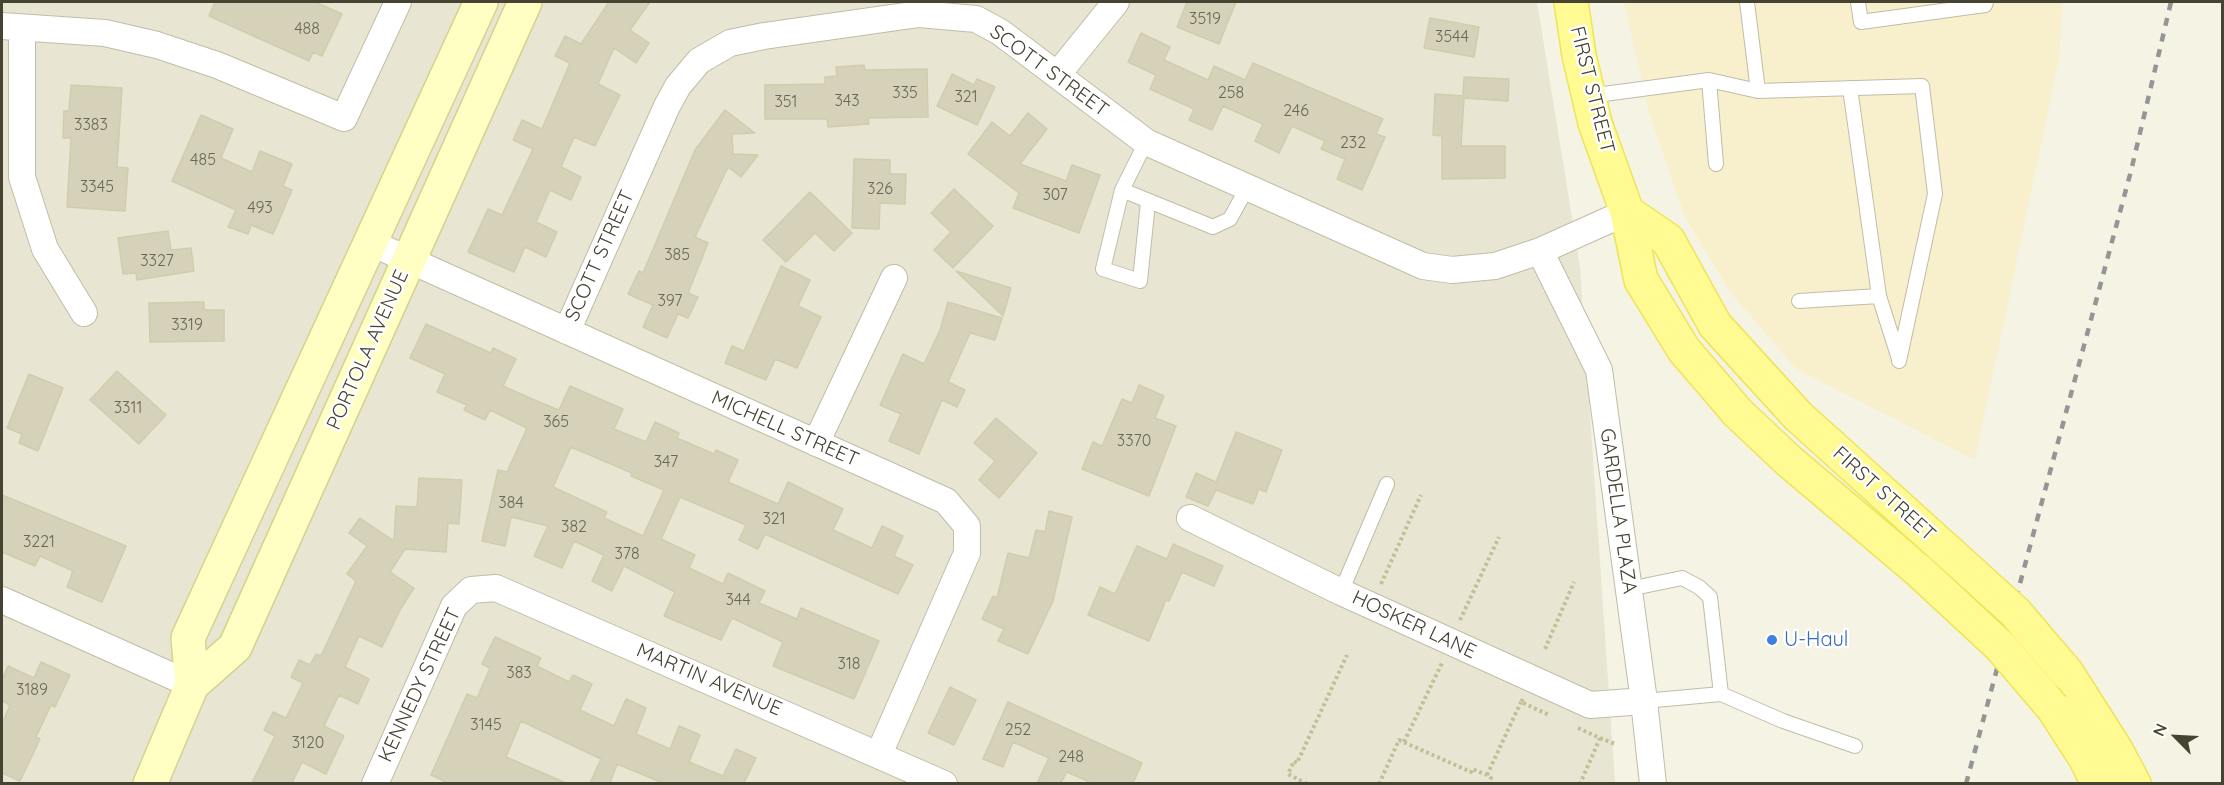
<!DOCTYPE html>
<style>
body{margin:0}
#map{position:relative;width:2224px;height:785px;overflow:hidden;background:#f4f3e4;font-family:Quicksand,sans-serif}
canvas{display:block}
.frame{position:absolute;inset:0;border:3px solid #464333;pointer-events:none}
.north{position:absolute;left:2146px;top:707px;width:60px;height:60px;-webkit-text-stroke:4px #fff;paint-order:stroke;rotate:294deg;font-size:16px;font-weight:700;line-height:24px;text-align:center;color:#464333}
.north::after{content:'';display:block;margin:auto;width:21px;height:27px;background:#464333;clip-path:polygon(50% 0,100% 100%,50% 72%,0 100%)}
</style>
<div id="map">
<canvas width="2224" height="785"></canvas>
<div class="frame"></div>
<div class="north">N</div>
</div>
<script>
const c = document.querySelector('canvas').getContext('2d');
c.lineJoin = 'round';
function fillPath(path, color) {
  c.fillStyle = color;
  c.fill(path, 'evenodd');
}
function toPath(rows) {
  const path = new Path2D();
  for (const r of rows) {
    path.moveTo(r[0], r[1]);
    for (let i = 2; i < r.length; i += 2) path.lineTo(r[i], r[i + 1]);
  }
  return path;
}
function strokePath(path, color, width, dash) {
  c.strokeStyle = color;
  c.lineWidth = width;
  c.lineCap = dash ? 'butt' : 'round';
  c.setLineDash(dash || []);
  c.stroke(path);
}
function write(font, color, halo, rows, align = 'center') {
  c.font = font + ' Quicksand,sans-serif';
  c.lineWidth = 5;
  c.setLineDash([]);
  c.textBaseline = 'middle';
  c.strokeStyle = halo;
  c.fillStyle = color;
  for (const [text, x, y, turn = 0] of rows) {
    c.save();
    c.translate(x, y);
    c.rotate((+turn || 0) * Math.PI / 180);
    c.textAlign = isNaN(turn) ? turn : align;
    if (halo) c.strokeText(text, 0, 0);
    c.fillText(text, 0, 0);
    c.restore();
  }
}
const residential = toPath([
 [2,2,1537,2,1580,267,1615,783,2,784]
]);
const commercial = toPath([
 [1624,2,2063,2,2059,59,1975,460,1796,369,1730,292,1685,217,1649,113]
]);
const building = toPath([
 [215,2,315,2,342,14,322,56,313,52,309,61,209,16,215,2],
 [609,2,650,2,630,30,649,43,636,63,614,48,598,84,620,95,595,146,574,137,561,167,581,177,571,200,550,190,536,222,557,232,546,257,525,247,514,272,468,252,488,209,502,215,533,149,513,140,522,120,542,129,570,63,555,56,565,36,581,44,609,2],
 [1187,2,1236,2,1219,44,1177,27,1187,2],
 [1430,18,1479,27,1474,57,1424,48,1430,18],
 [1141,33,1170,47,1164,60,1208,80,1214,66,1245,80,1253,63,1383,119,1376,134,1385,137,1362,190,1337,179,1345,159,1321,149,1325,141,1292,126,1279,153,1255,141,1263,124,1223,106,1212,130,1189,120,1194,109,1150,89,1156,75,1128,62,1141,33],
 [864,65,865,70,927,69,928,117,868,118,869,124,828,127,827,119,765,119,765,85,825,84,825,77,837,76,836,67,864,65],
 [952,74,974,85,977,79,995,87,977,125,937,106,952,74],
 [1464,77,1509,79,1508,101,1464,98,1461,146,1505,146,1505,178,1442,179,1442,136,1433,135,1435,94,1463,96,1464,77],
 [71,85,122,88,117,167,128,168,125,211,67,207,71,138,63,138,64,111,69,111,71,85],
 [725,110,755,133,732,134,733,154,758,155,741,177,728,167,695,237,708,243,688,293,698,297,688,318,678,314,667,338,643,327,653,305,628,294,639,271,643,273,695,150,725,110],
 [1028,113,1047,129,1020,164,1066,181,1072,165,1100,175,1079,233,1013,208,1019,193,968,154,992,122,1010,136,1028,113],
 [201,115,233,129,221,158,252,172,260,151,292,164,283,186,292,190,273,234,251,225,248,234,228,227,236,210,172,181,201,115],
 [854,159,890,160,890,174,906,174,905,204,880,203,879,229,852,228,854,159],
 [954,189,993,226,953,268,934,250,951,232,931,213,954,189],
 [810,192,852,233,834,251,815,233,786,262,763,240,810,192],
 [168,231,171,250,191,248,194,271,137,280,136,273,123,274,118,238,168,231],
 [781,266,810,280,798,306,821,317,797,368,775,359,766,380,725,363,732,346,744,351,781,266],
 [956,271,1011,288,1003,316,956,271],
 [204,302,204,310,224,310,224,341,150,342,149,303,204,302],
 [948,302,1002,318,995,340,970,333,948,382,965,390,957,407,942,400,919,454,889,441,901,414,880,405,903,354,924,364,940,330,948,302],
 [426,324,491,353,493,348,516,359,503,386,539,402,559,410,570,386,623,409,614,429,646,442,655,422,679,433,677,438,714,454,716,450,738,460,728,482,778,504,788,482,843,509,833,530,872,548,882,526,903,536,894,556,913,565,898,594,765,534,758,549,739,540,746,525,680,497,661,539,695,555,689,568,723,584,728,573,765,591,759,603,797,619,801,608,879,641,854,699,773,666,783,642,732,618,721,640,664,616,675,592,624,566,612,591,592,581,604,555,574,541,562,568,534,556,548,526,511,517,505,546,482,541,498,470,507,472,527,428,490,410,485,420,464,410,467,405,437,392,445,374,410,358,426,324],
 [571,447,632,473,631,476,664,490,643,536,604,518,607,512,553,487,571,447],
 [117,371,166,415,139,444,90,400,117,371],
 [29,374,63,388,38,451,19,443,22,434,7,428,29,374],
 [1139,385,1164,396,1155,418,1176,426,1149,496,1082,469,1093,442,1102,446,1122,399,1132,403,1139,385],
 [996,418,1037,453,999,498,979,480,995,461,974,443,996,418],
 [1236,432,1282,450,1266,492,1259,489,1253,504,1216,490,1208,506,1186,497,1196,473,1216,482,1236,432],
 [419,478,462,480,459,524,448,523,446,552,405,549,390,572,414,588,401,608,382,647,359,636,345,667,369,679,358,704,339,695,324,726,344,736,326,774,302,762,292,783,252,783,275,736,264,730,273,712,286,718,303,683,291,677,299,660,310,665,316,654,321,656,356,581,347,574,367,546,349,533,360,518,394,541,396,506,417,507,419,478],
 [2,495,126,546,102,602,67,587,73,571,40,556,35,566,2,552,2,495],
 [1049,511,1072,517,1053,601,1028,654,998,641,1004,629,982,619,993,596,997,598,1008,553,1029,558,1036,530,1045,532,1049,511],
 [1173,544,1223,566,1214,586,1182,572,1169,601,1166,600,1149,641,1088,615,1100,587,1115,594,1137,546,1167,559,1173,544],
 [495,637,541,658,537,666,569,682,573,675,592,684,580,710,614,726,626,699,646,708,636,734,670,749,679,726,700,735,689,762,723,776,736,749,756,758,744,783,663,783,617,764,610,783,590,783,601,759,521,721,506,757,566,783,448,783,431,775,467,694,477,698,490,668,482,664,495,637],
 [41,662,70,675,55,707,51,705,36,737,40,739,20,781,2,773,2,724,10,705,2,701,2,679,8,666,34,678,41,662],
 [950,687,976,700,954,745,928,733,950,687],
 [1008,702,1142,763,1133,783,1092,783,1067,772,1061,783,1037,783,1049,758,1013,742,1003,767,983,759,1008,702]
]);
const path = toPath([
 [1381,584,1421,495],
 [1460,620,1499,537],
 [1545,649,1574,582],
 [1523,699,1521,702,1549,715],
 [1578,728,1600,738,1580,784],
 [1600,738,1615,744],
 [1404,742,1442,663],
 [1487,775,1521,702],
 [1307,784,1288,774,1294,761,1297,763,1347,655],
 [1379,784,1399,740,1471,772,1472,769,1487,775,1491,778,1489,784]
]);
const service = toPath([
 [1858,2,1861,22,1985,5,1986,2],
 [1709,80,1716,164],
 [1850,88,1879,296,1899,359],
 [1758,91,1922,86,1935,194,1899,361],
 [1589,96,1709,80,1758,91,1747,2],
 [1146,142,1122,190,1103,269,1140,281,1148,202],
 [1122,190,1213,227,1230,219,1247,188],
 [1799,301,1879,296],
 [1629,589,1682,578,1699,587,1710,597,1721,694],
 [1341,592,1387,484],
 [1644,701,1721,694,1783,721,1855,746]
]);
const minor = toPath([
 [2,26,105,33,157,45,217,65,344,118,398,2],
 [22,29,22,177,45,249,84,313],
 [1057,75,1116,2],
 [369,242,946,501,967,526,967,553,879,754],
 [1540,251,1599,370,1644,701,1653,784],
 [567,331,667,106,678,86,699,61,730,43,764,36,919,14,976,19,1000,32,1146,142,1423,266,1452,270,1495,266,1540,251,1627,212],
 [816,443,894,278],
 [1190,518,1341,592,1590,705,1644,701],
 [2,600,192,685],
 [375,784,454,606,471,590,496,588,944,784]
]);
const secondary = toPath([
 [192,685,188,638,481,2],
 [150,784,192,685,235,647,525,2]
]);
const primary = toPath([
 [1571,2,1579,55,1595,123,1627,212,1641,280,1684,350,1738,413,1789,461,1918,570],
 [1627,212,1668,240,1715,325,1798,416,1932,537],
 [2067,673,2116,750,2134,784],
 [2053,708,2086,759,2098,784]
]);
const rail = toPath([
 [1966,784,2131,171,2171,2]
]);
const primaryBridge = toPath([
 [1932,537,2015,612,2067,673],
 [1918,570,2001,647,2053,708]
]);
const markers = [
 [1772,640,6,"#3f7fe0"]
];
const numberNames = [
 ["3519",1205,19],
 ["488",307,29],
 ["3544",1452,37],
 ["335",905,93],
 ["258",1231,93],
 ["321",966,97],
 ["343",847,101],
 ["351",786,102],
 ["246",1296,111],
 ["3383",91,125],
 ["232",1353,143],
 ["485",203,160],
 ["3345",97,187],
 ["326",880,189],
 ["307",1055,195],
 ["493",260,208],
 ["385",677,255],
 ["3327",157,261],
 ["397",670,301],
 ["3319",187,325],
 ["3311",128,408],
 ["365",556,422],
 ["3370",1134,441],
 ["347",666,462],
 ["384",511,503],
 ["321",774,519],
 ["382",574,527],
 ["3221",39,542],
 ["378",627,554],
 ["344",738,600],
 ["318",849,664],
 ["383",519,673],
 ["3189",32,690],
 ["3145",486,725],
 ["252",1018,730],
 ["3120",308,743],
 ["248",1071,757]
];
const streetNames = [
 ["SCOTT STREET",1049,71,36],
 ["FIRST STREET",1592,90,76],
 ["SCOTT STREET",600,256,-66],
 ["PORTOLA AVENUE",368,350,-66],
 ["MICHELL STREET",785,429,24],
 ["FIRST STREET",1884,494,42],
 ["GARDELLA PLAZA",1618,511,82],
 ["HOSKER LANE",1414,625,25],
 ["MARTIN AVENUE",709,680,23],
 ["KENNEDY STREET",420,685,-65]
];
const shopNames = [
 ["U-Haul",1784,640]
];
fillPath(residential, '#e8e6d2');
fillPath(commercial, '#f8f0cd');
fillPath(building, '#d6d2b9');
strokePath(building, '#d1ccab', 1.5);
strokePath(service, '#c0bda6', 16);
strokePath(minor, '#c0bda6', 28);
strokePath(secondary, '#d4d38e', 36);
strokePath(primary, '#ede559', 36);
strokePath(path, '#c3be96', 4, [3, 3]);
strokePath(service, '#fff', 14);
strokePath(minor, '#fff', 26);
strokePath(secondary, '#ffffc3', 33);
strokePath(primary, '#fffb92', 33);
strokePath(rail, '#959595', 4.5, [8, 8]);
strokePath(primaryBridge, '#ede559', 36, []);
strokePath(primaryBridge, '#fffb92', 33);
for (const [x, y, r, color] of markers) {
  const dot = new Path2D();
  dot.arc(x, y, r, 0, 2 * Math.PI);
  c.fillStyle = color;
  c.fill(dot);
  strokePath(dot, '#fff', 2);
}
write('16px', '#6a6754', null, numberNames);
write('20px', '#464333', '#fff', streetNames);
write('20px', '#366cbe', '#fff', shopNames, 'left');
</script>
